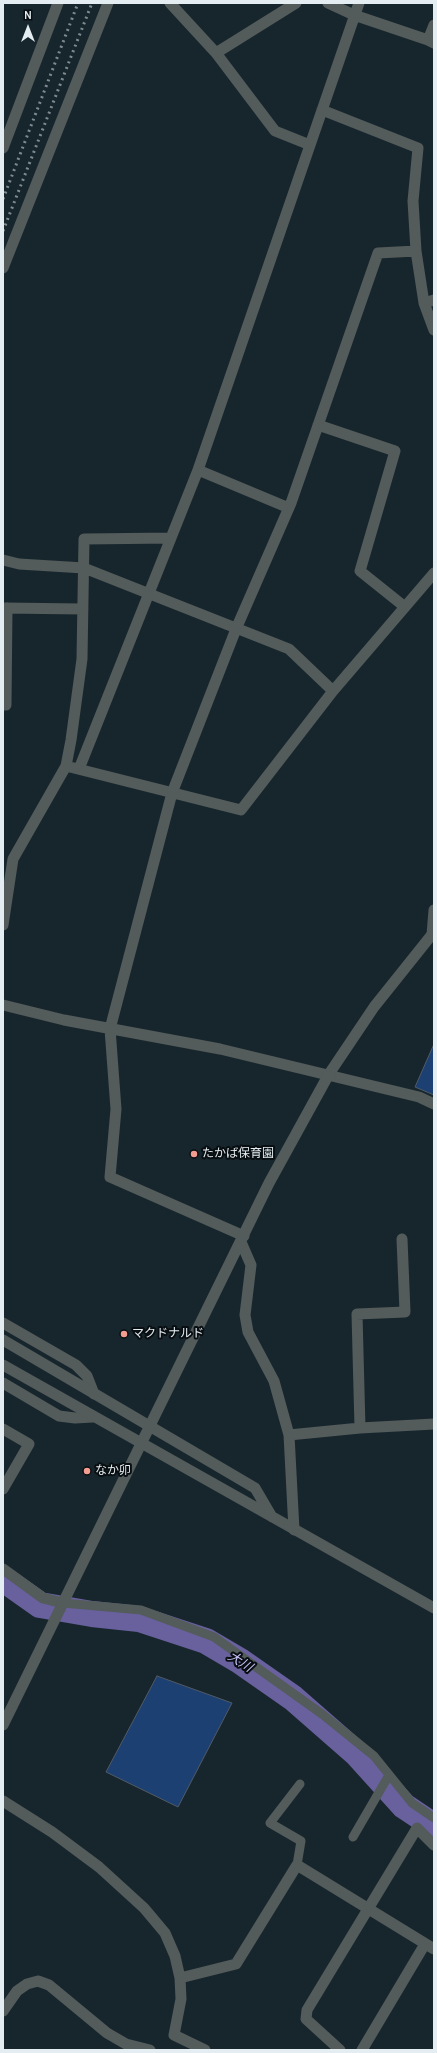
<!DOCTYPE html>
<meta charset="utf-8">
<style>
body{margin:0}
#map{position:relative;width:437px;height:2053px;overflow:hidden;background:#17262d;font-family:Karla,sans-serif}
canvas{display:block}
.frame{position:absolute;inset:0;border:4px solid #e4edf1;pointer-events:none}
.north{position:absolute;left:8px;top:8px;width:40px;height:40px;-webkit-text-stroke:3px #080e11;paint-order:stroke;rotate:0deg;font-size:11px;font-weight:700;line-height:16px;text-align:center;color:#e4edf1}
.north::after{content:'';display:block;margin:auto;width:14px;height:18px;background:#e4edf1;clip-path:polygon(50% 0,100% 100%,50% 72%,0 100%)}
</style>
<div id="map">
<canvas width="437" height="2053"></canvas>
<div class="frame"></div>
<div class="north">N</div>
</div>
<script>
const c = document.querySelector('canvas').getContext('2d');
c.lineJoin = 'round';
function toPath(rows) {
  const path = new Path2D();
  for (const r of rows) {
    path.moveTo(r[0], r[1]);
    for (let i = 2; i < r.length; i += 2) path.lineTo(r[i], r[i + 1]);
  }
  return path;
}
function strokePath(path, color, width, dash) {
  c.strokeStyle = color;
  c.lineWidth = width;
  c.lineCap = dash ? 'butt' : 'round';
  c.setLineDash(dash || []);
  c.stroke(path);
}
function fillPath(path, color) {
  c.fillStyle = color;
  c.fill(path, 'evenodd');
}
function write(font, color, halo, rows, align = 'center') {
  c.font = font + ' Karla,"Noto Sans JP",sans-serif';
  c.lineWidth = 4;
  c.setLineDash([]);
  c.textBaseline = 'middle';
  c.strokeStyle = halo;
  c.fillStyle = color;
  for (const [text, x, y, turn = 0] of rows) {
    c.save();
    c.translate(x, y);
    c.rotate((+turn || 0) * Math.PI / 180);
    c.textAlign = isNaN(turn) ? turn : align;
    if (halo) c.strokeText(text, 0, 0);
    c.fillText(text, 0, 0);
    c.restore();
  }
}
const river = toPath([
 [3,1579,40,1605,92,1614,139,1619,206,1641,240,1661,293,1698,357,1754,404,1806,434,1826]
]);
const building = toPath([
 [434,1044,434,1095,415,1087,434,1044],
 [157,1676,232,1703,178,1807,106,1772,157,1676]
]);
const service = toPath([
 [63,1603,141,1610,214,1637,322,1714,374,1756,412,1803,434,1818],
 [353,1837,389,1775],
 [297,1865,301,1841,270,1823,300,1784]
]);
const minor = toPath([
 [170,3,216,53,275,131,310,145],
 [328,3,354,15,428,40],
 [434,43,428,40,434,25],
 [216,53,296,3],
 [322,110,418,148,413,201,416,251,424,303,434,300],
 [3,148,58,3],
 [3,268,108,3],
 [424,303,434,330],
 [318,425,395,451,360,571,405,607],
 [198,470,289,508],
 [3,560,19,564,84,568,289,649,333,691,434,573],
 [3,608,83,609],
 [3,705,6,705,7,608],
 [66,766,71,740,82,659,84,539,170,538],
 [79,769,198,470,359,3],
 [3,925,13,859,66,766,241,810,333,691],
 [432,935,434,910],
 [3,1005,64,1020,220,1049,419,1097,434,1104],
 [244,1236,110,1177,116,1109,110,1029,172,793,236,629,291,503,378,253,416,251],
 [241,1242,251,1265,245,1315,248,1332,274,1381,289,1435,294,1530],
 [3,1323,76,1365,87,1376,94,1394],
 [3,1383,59,1416,75,1418,93,1417],
 [360,1428,434,1424],
 [3,1429,29,1444,3,1489],
 [289,1435,360,1428,357,1314,405,1312,402,1239],
 [3,1569,43,1598,63,1603],
 [3,1801,52,1832,99,1867,144,1908,165,1933,175,1956,180,1978],
 [3,2011,17,1991,27,1984,38,1981,49,1985,107,2033,126,2044,150,2050],
 [205,2050,174,2035,181,1999,180,1978,236,1964,297,1865,434,1949],
 [340,2050,306,2019,307,2010,417,1828,434,1845],
 [362,2050,425,1944]
]);
const tertiary = toPath([
 [3,1340,255,1488,272,1517],
 [3,1365,434,1608],
 [3,1725,269,1183,329,1074,374,1007,434,932]
]);
const rail = toPath([
 [3,199,78,3],
 [3,231,92,3]
]);
const markers = [
 [194,1154,4,"#f59c91"],
 [124,1334,4,"#f59c91"],
 [87,1471,4,"#f59c91"]
];
const poiNames = [
 ["たかば保育園",202,1154],
 ["マクドナルド",132,1334],
 ["なか卯",95,1471]
];
const waterNames = [
 ["大川",240,1662,32]
];
strokePath(river, '#69609e', 26);
fillPath(building, '#1c4072');
strokePath(building, '#515a67', 1);
strokePath(service, '#535b5b', 9);
strokePath(minor, '#535b5b', 11);
strokePath(tertiary, '#535b5b', 11);
strokePath(rail, '#7e8a90', 3, [2, 4]);
for (const [x, y, r, color] of markers) {
  const dot = new Path2D();
  dot.arc(x, y, r, 0, 2 * Math.PI);
  c.fillStyle = color;
  c.fill(dot);
  strokePath(dot, '#080e11', 1.5);
}
write('12px', '#e4edf1', '#080e11', poiNames, 'left');
write('italic 13px', '#c9c3f9', '#080e11', waterNames);
</script>
